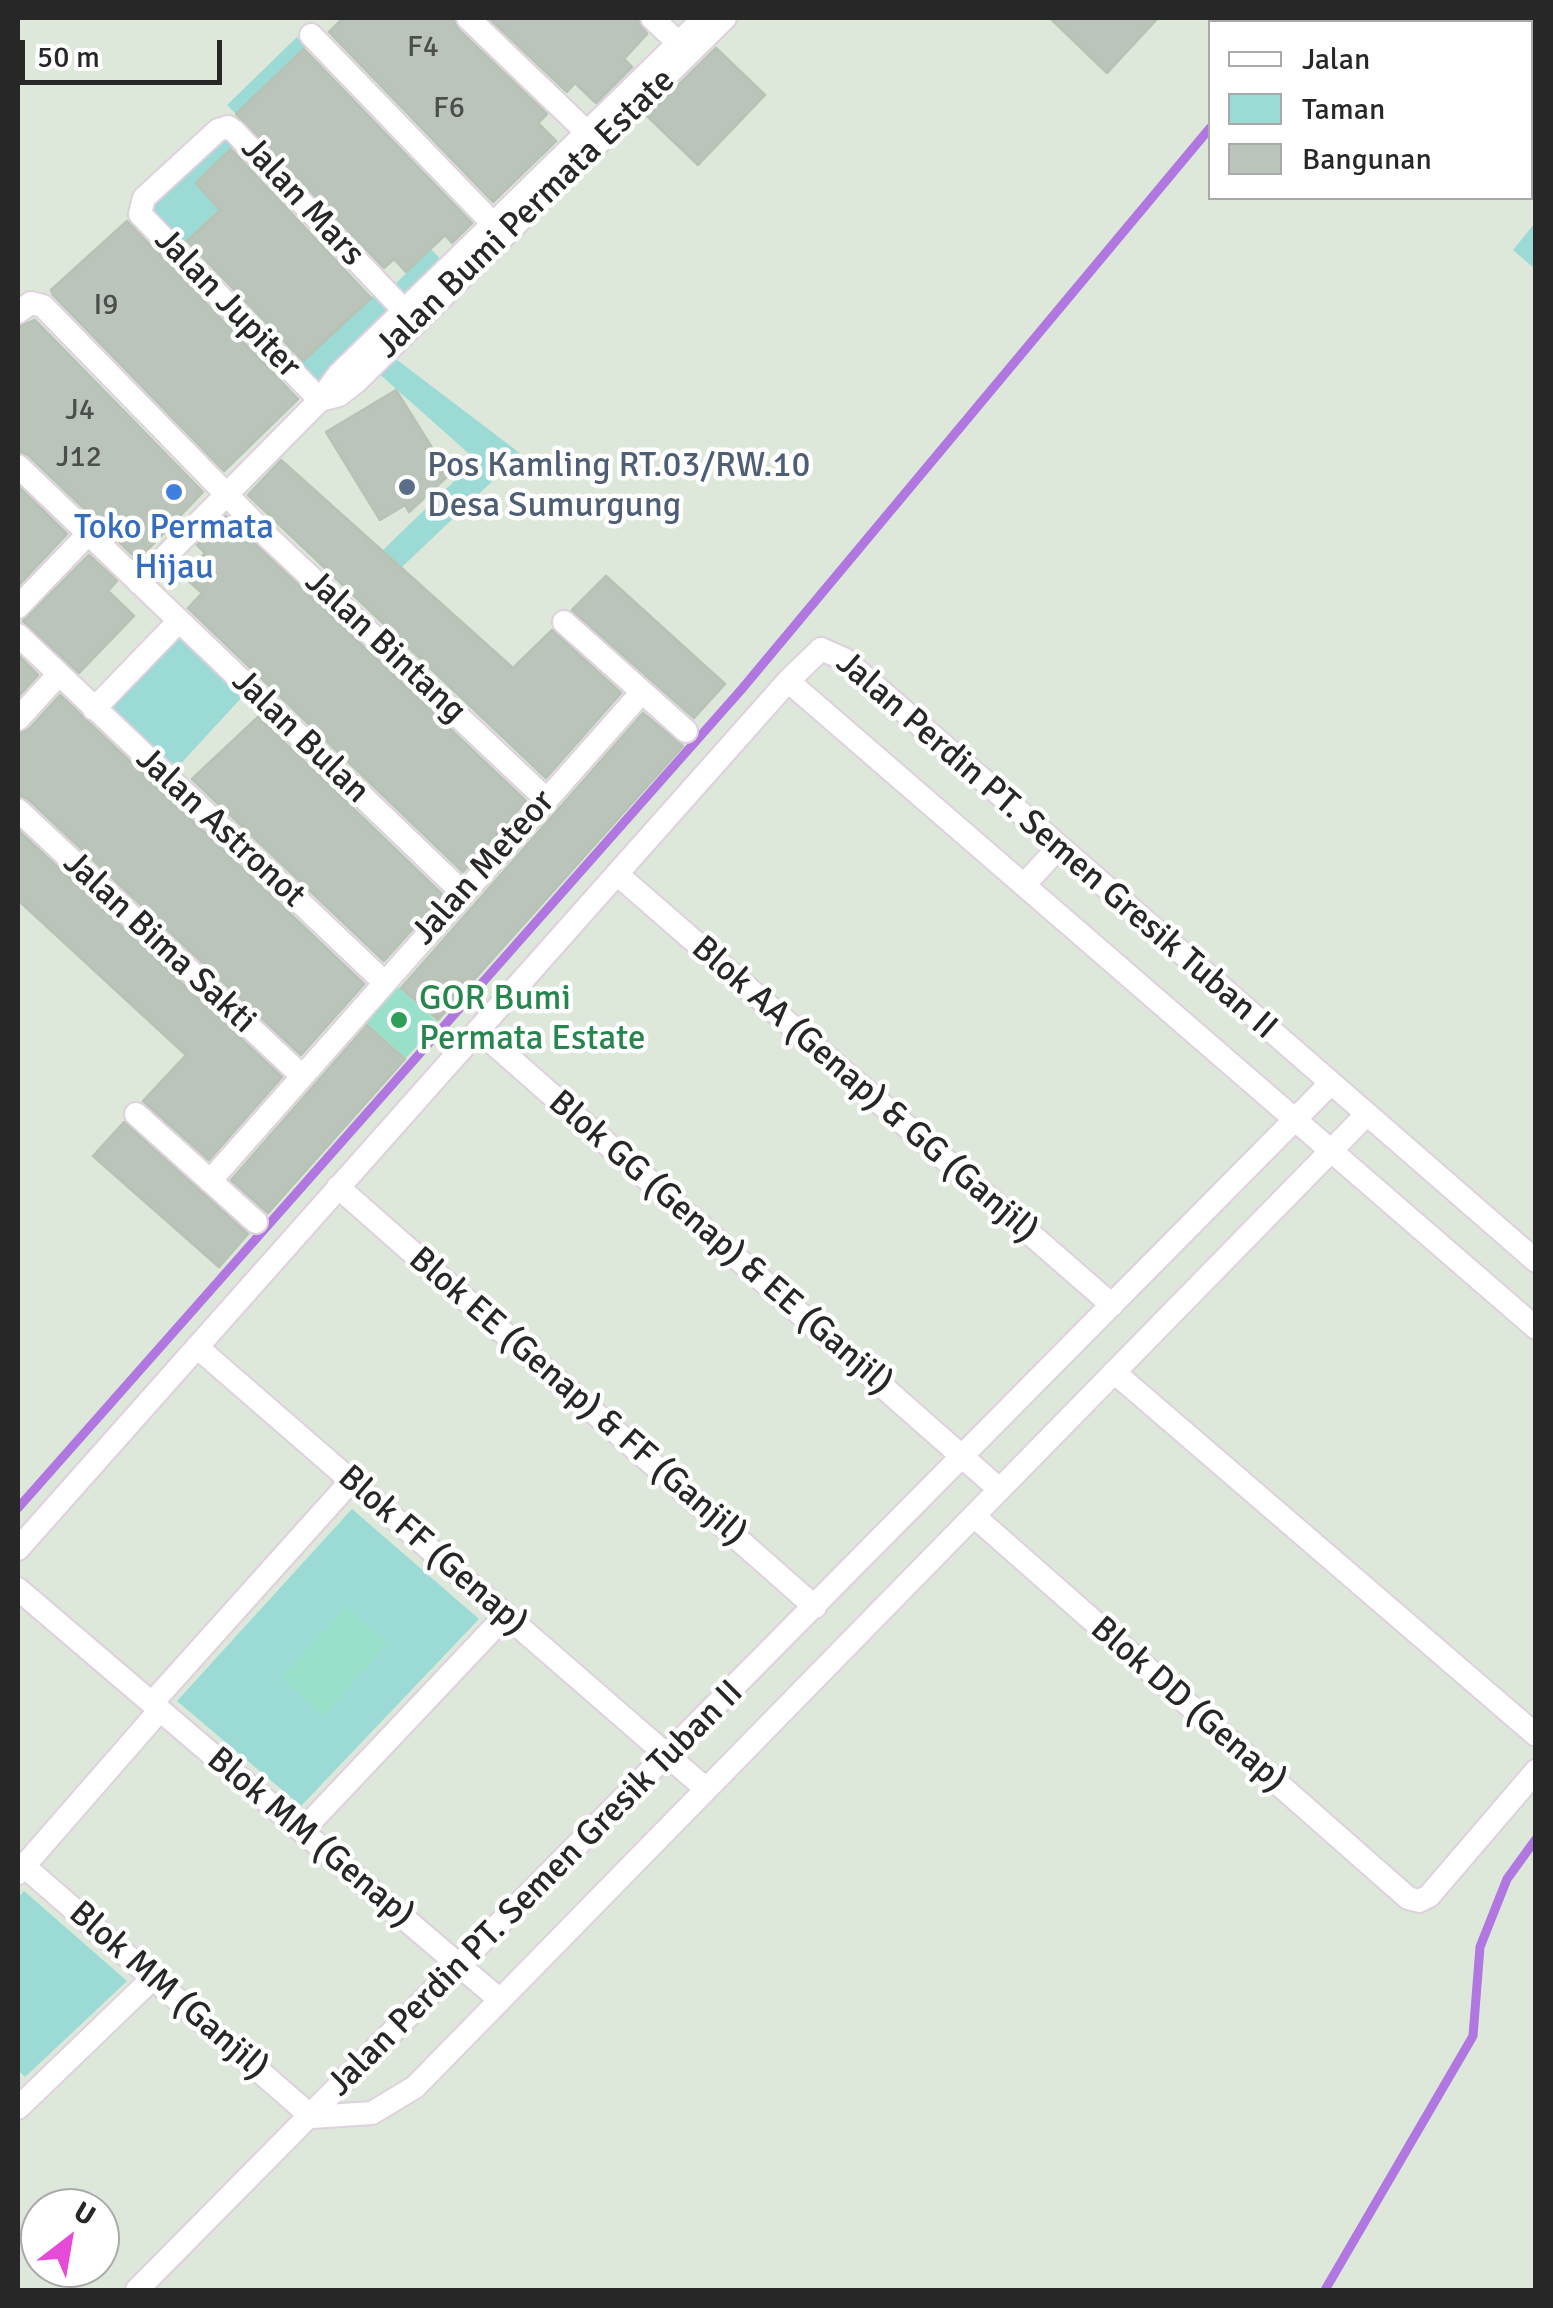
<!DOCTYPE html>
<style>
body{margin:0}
#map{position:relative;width:1553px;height:2308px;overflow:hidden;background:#dde8da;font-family:Signika,sans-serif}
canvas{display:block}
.frame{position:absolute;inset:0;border:20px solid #272727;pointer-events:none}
.legend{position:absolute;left:1208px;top:20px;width:325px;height:180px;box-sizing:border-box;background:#fff;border:2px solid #a9a9a9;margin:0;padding:12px 18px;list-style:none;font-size:30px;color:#272727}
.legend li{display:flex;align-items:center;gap:20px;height:50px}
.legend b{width:50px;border:2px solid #a9a9a9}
.north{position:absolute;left:20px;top:2188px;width:100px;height:100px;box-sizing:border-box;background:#fff;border:2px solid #a9a9a9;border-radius:50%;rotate:31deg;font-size:28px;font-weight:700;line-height:40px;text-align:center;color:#272727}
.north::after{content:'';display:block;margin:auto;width:35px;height:45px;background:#e64ad9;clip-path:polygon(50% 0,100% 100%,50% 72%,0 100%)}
.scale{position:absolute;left:20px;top:40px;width:202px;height:45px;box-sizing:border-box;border:5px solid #272727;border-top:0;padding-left:12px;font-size:30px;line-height:35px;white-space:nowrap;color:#272727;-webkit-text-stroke:8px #fff;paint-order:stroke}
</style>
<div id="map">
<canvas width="1553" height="2308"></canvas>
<div class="frame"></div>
<ul class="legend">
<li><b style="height:12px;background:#fff"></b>Jalan</li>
<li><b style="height:28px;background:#9cdad5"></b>Taman</li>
<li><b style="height:28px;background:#bac4ba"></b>Bangunan</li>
</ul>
<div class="north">U</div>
<div class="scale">50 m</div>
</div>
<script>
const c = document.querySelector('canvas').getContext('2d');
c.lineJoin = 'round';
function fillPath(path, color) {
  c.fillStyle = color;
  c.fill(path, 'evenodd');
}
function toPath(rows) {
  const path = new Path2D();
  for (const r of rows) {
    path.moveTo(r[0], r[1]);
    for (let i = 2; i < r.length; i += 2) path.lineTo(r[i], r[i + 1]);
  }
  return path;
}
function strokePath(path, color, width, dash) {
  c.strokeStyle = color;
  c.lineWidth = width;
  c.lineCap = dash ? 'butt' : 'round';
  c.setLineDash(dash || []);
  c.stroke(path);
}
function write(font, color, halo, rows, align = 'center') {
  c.font = font + ' Signika,sans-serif';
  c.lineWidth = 9;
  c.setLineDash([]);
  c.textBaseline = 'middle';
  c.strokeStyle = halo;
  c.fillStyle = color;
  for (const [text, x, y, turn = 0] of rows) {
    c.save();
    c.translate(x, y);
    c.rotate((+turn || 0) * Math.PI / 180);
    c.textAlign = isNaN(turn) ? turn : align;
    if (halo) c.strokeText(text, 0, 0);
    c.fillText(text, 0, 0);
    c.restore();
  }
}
const green = toPath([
 [297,37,306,47,236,114,227,105],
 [223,135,234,146,195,183,219,209,184,243,149,206],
 [1535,223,1535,269,1513,250],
 [431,249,442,261,403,298,392,287],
 [373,295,390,313,318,381,301,364],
 [392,356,521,454,402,567,383,550,476,460,376,371],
 [179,632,244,695,173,772,105,708],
 [352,1509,479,1619,301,1806,177,1701],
 [24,1891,127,1981,25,2077,18,2070,18,1898]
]);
const pitch = toPath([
 [392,981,438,1023,406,1058,360,1017],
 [346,1606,388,1643,324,1716,281,1678]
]);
const stream = toPath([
 [1302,22,1306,18],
 [18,1508,741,690,1210,128],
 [1325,2290,1473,2036,1480,1947,1507,1879,1536,1839]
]);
const building = toPath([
 [343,18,453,18,458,29,547,114,538,123,556,141,493,202,329,32,343,18],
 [489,18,637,18,647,34,624,59,632,67,596,103,575,83,567,92,489,18],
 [1050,18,1158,18,1107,73,1050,18],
 [716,48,765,95,698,165,647,116,716,48],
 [304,49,472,223,452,243,445,235,406,272,394,259,384,268,236,114,304,49],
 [231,149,371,298,303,361,187,241,220,210,196,183,231,149],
 [127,221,298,399,224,471,53,295,51,290,127,221],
 [35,320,203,492,138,560,28,455,18,451,18,327,35,320],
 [396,390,449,475,409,512,405,505,380,520,326,432,396,390],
 [281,460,513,668,552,630,621,693,546,778,248,495,281,460],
 [18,486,67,534,18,586,18,486],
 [226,516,526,801,463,872,188,608,202,593,183,576,205,553,197,545,226,516],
 [89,555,117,581,108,591,134,616,79,673,23,621,89,555],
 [606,576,725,684,694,718,572,610,606,576],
 [18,655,38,675,18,697,18,655],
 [60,695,364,984,301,1055,28,799,18,795,18,734,29,729,60,695],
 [643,713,683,746,438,1020,401,988,643,713],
 [258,717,443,895,384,961,192,779,258,717],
 [18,830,282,1077,209,1160,143,1101,186,1055,18,900,18,830],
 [367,1025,405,1059,268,1213,231,1180,367,1025],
 [124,1122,248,1234,219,1267,93,1156,124,1122]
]);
const street = toPath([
 [468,18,595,140],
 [652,18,689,53],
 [311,35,503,234],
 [18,312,31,303,43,306,267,536,546,799],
 [320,400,140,214,144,198,218,130,228,127,235,132,416,323],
 [320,400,339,395,357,381,725,18],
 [18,466,462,892],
 [139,583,320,400,339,374,704,18],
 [18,607,88,534],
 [564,622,686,731],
 [18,635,383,981],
 [788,681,1536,1328],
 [94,709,179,621],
 [18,719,58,675],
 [18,810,301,1075],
 [617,874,1112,1305],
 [1024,885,1059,847],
 [478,1030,999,1489],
 [136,1114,256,1222],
 [210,1181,642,692],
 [338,1187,815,1607],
 [197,1347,706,1789],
 [1114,1372,1536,1735],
 [974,1516,1408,1898,1419,1901,1429,1896,1536,1771],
 [18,1549,788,681,821,649,844,659,1536,1261],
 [18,1589,500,2000],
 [152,1703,351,1481],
 [302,1831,506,1615],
 [24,1866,312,2117],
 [18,1873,160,1710],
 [18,2108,153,1978],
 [312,2117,372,2113,415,2087,1367,1114],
 [137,2290,1331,1083]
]);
const secondary = toPath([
 [1474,18,1480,22],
 [1530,66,1536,71]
]);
const markers = [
 [407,487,10,"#5c6f8a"],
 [174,492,10,"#3f7fe0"],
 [399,1020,10,"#2e9e5b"]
];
const numberNames = [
 ["F4",423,48],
 ["F6",449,109],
 ["I9",106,306],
 ["J4",80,411],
 ["J12",79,458]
];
const streetNames = [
 ["Jalan Mars",302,202,47],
 ["Jalan Bumi Permata Estate",526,214,-44],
 ["Jalan Jupiter",227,304,46],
 ["Jalan Bintang",385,647,43],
 ["Jalan Bulan",300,737,44],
 ["Jalan Astronot",220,828,43],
 ["Jalan Perdin PT. Semen Gresik Tuban II",1056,846,41],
 ["Jalan Meteor",484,868,-48],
 ["Jalan Bima Sakti",159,943,43],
 ["Blok AA (Genap) & GG (Ganjil)",864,1090,41],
 ["Blok GG (Genap) & EE (Ganjil)",720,1243,41],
 ["Blok EE (Genap) & FF (Ganjil)",577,1397,41],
 ["Blok FF (Genap)",432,1551,41],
 ["Blok DD (Genap)",1188,1705,41],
 ["Blok MM (Genap)",310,1838,40],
 ["Jalan Perdin PT. Semen Gresik Tuban II",536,1889,-45],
 ["Blok MM (Ganjil)",168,1991,41]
];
const serviceNames = [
 ["Pos Kamling RT.03/RW.10",427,467],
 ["Desa Sumurgung",427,507]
];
const shopNames = [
 ["Toko Permata",174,529],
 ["Hijau",174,569]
];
const leisureNames = [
 ["GOR Bumi",419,1000],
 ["Permata Estate",419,1040]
];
fillPath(green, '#9cdad5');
fillPath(pitch, '#99e0ca');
strokePath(stream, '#b077e0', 9);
fillPath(building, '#bac4ba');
strokePath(building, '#b6c3b4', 2.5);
strokePath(street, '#dfd0de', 26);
strokePath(secondary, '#dfd0de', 36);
strokePath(street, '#fff', 22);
strokePath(secondary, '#fff', 32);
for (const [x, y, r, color] of markers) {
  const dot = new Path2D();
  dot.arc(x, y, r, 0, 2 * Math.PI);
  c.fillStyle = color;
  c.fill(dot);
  strokePath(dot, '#fff', 4);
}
write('30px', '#4c4e4c', null, numberNames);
write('35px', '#272727', '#fff', streetNames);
write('35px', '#4e5e75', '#fff', serviceNames, 'left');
write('35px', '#366cbe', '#fff', shopNames);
write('35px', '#27864d', '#fff', leisureNames, 'left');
</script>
